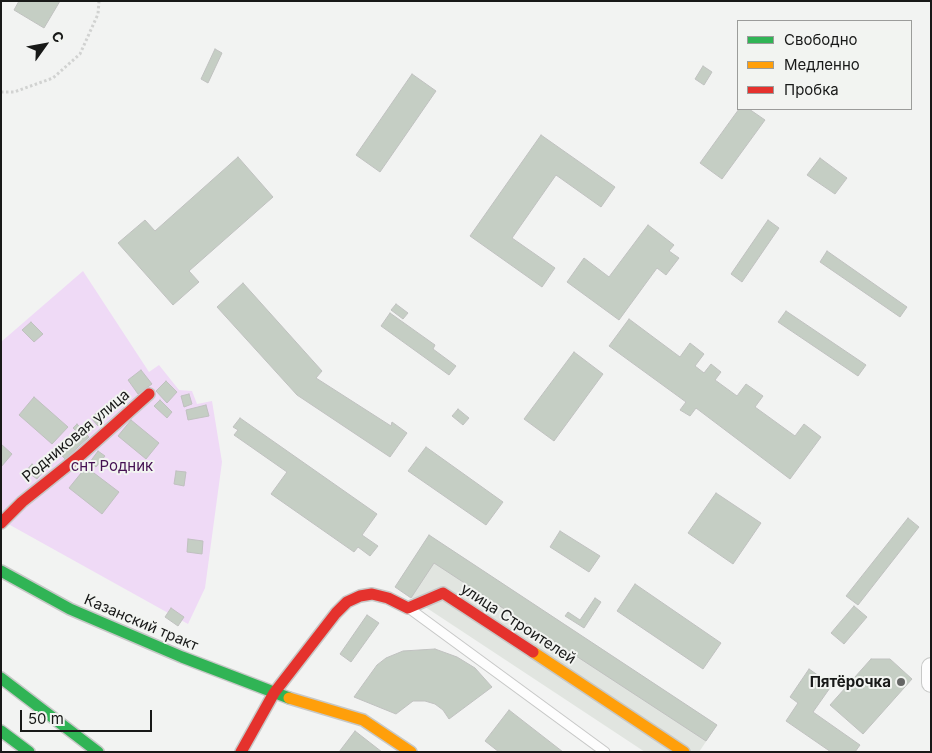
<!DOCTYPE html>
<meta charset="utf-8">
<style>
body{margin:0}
#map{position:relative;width:932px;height:753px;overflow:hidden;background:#f2f3f2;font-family:Inter,sans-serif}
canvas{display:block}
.frame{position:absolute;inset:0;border:2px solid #181918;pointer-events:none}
.legend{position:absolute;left:737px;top:20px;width:175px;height:90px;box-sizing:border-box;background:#f2f4f1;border:1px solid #9b9c9a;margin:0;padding:6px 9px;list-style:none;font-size:15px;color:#181918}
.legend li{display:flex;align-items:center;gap:10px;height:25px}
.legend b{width:25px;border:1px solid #9b9c9a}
.north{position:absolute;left:20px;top:20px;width:50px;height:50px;-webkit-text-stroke:4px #f2f4f1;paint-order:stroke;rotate:58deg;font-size:14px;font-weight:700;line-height:20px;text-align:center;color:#181918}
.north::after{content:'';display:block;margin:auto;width:18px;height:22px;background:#181918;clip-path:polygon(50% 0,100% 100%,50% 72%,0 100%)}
.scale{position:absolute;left:20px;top:710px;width:132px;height:22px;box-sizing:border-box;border:2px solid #181918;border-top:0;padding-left:6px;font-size:15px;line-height:18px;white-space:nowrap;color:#181918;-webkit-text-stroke:4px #f2f4f1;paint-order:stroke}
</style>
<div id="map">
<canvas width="932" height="753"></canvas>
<div class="frame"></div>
<ul class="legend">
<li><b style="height:6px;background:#30b455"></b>Свободно</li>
<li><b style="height:6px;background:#ff9f0a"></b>Медленно</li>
<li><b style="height:6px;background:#e5322d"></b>Пробка</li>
</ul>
<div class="north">С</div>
<div class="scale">50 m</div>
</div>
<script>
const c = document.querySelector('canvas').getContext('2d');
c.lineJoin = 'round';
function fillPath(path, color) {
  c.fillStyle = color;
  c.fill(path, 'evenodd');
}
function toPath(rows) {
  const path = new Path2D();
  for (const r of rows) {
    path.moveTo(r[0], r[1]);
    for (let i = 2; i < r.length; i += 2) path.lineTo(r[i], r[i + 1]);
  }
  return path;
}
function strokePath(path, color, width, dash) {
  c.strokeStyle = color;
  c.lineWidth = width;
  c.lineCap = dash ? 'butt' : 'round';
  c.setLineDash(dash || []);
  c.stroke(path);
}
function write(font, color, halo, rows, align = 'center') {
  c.font = font + ' Inter,sans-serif';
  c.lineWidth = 4;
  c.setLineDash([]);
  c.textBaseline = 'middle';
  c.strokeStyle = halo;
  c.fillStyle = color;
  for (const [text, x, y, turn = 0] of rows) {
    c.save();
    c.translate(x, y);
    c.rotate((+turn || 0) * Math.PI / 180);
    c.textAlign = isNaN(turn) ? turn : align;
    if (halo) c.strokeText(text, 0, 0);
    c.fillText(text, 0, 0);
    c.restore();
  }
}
const built = toPath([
 [429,535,717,725,699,752,645,752,395,587]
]);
const green = toPath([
 [83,271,149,372,159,365,179,390,192,391,197,404,212,401,222,462,205,588,188,624,1,520,1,342]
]);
const building = toPath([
 [19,1,60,1,44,28,14,10,19,1],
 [215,49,222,53,208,83,201,79,215,49],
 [703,66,712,72,704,85,695,79,703,66],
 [412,74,436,91,380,172,356,155,412,74],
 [739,109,749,109,765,120,722,179,700,163,739,109],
 [541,135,615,187,601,207,556,175,512,238,555,268,542,287,470,236,541,135],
 [238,157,273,197,189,271,199,282,173,305,118,243,145,220,155,231,238,157],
 [820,158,847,178,835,194,807,175,820,158],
 [768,220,779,228,742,282,731,274,768,220],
 [648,225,674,245,669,251,679,258,666,275,657,268,619,320,567,282,584,258,609,277,648,225],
 [827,251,907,307,900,317,820,262,827,251],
 [243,283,322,371,316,378,391,426,392,422,407,433,390,457,297,395,217,307,243,283],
 [396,304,408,313,403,319,391,310,396,304],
 [786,311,866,365,858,376,778,322,786,311],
 [390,313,435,345,433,349,456,366,449,375,381,326,390,313],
 [629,319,680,357,690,343,704,354,695,366,704,373,711,364,721,372,715,380,737,396,746,384,763,396,755,407,795,436,804,424,821,437,790,479,696,408,690,416,680,410,686,402,609,346,629,319],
 [31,322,43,334,34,342,22,330,31,322],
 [574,352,603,374,554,441,524,419,574,352],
 [141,370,152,384,138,394,128,380,141,370],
 [166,381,177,392,167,403,156,391,166,381],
 [189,394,192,404,184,407,181,396,189,394],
 [34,397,68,427,52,444,19,415,34,397],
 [112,399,118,405,113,410,107,404,112,399],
 [160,400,172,412,167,418,154,406,160,400],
 [206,405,209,416,188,420,186,410,206,405],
 [458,409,469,418,463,425,452,416,458,409],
 [97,412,104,420,98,426,91,418,97,412],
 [240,418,377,514,362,535,378,546,370,556,358,547,354,552,271,494,287,472,234,435,238,430,233,427,240,418],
 [131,420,159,443,146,459,118,436,131,420],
 [77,424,89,437,65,459,56,449,76,431,73,428,77,424],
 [1,444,12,454,1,467,1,444],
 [426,447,503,502,486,525,408,471,426,447],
 [98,451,105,456,96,467,90,462,98,451],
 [32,464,42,473,37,479,26,471,32,464],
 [86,467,119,492,102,514,69,488,86,467],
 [176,471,186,472,184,486,174,484,176,471],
 [716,493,761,523,733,564,688,533,716,493],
 [908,518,919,527,858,605,846,596,908,518],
 [560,531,600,556,589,572,550,547,560,531],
 [429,535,717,725,706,741,434,563,411,598,395,587,429,535],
 [188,539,203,541,202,554,187,552,188,539],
 [635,584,721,643,703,669,617,611,635,584],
 [595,598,601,602,584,628,565,616,568,612,580,620,595,598],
 [854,606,867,617,844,644,831,633,854,606],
 [171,608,184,617,178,626,165,617,171,608],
 [367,615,379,623,351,662,340,654,367,615],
 [435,649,457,657,475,668,492,687,449,719,443,710,435,704,425,701,413,701,396,714,354,697,377,665,386,658,403,651,435,649],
 [871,659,890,659,912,679,863,734,830,705,871,659],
 [809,669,832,685,813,712,860,745,855,752,831,752,786,721,798,703,790,697,809,669],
 [509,710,563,752,499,752,485,741,509,710],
 [355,731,382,752,339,752,355,731]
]);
const path = toPath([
 [1,92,14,92,53,78,80,54,98,14,99,1]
]);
const lane = toPath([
 [410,609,605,752]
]);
const street = toPath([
 [931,667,931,683]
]);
const fast = toPath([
 [1,571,70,609,182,657,289,698],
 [1,678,98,752],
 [1,731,29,752]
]);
const slow = toPath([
 [533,652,684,752],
 [289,698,363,720,411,752]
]);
const jam = toPath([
 [1,523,22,502,82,454,149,394],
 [241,752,274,693,336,613,347,602,360,596,372,594,388,598,408,608,443,593,533,652]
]);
const markers = [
 [901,682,5,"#646564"]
];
const streetNames = [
 ["Родниковая улица",76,436,-40],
 ["Казанский тракт",141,623,23],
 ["улица Строителей",518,624,33]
];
const parkNames = [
 ["снт Родник",112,466]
];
const poiNames = [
 ["Пятёрочка",891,682]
];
fillPath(built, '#e1e5e0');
fillPath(green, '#efdaf6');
fillPath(building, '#c5cec4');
strokePath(building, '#c0c1c0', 1);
strokePath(lane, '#c7c8c7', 11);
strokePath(street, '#c7c8c7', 20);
strokePath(fast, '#c7c8c7', 14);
strokePath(slow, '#c7c8c7', 14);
strokePath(jam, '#c7c8c7', 14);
strokePath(path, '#d1d2d1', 3, [2.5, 2.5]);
strokePath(lane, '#fdfdfd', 9);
strokePath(street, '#fdfdfd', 18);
strokePath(fast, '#30b455', 11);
strokePath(slow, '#ff9f0a', 11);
strokePath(jam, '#e5322d', 11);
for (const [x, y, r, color] of markers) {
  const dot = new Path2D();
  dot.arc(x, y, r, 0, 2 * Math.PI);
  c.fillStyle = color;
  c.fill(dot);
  strokePath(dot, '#f2f4f1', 2);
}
write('15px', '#181918', '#f2f4f1', streetNames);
write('15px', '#441152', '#f2f4f1', parkNames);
write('bold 15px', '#181918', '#f2f4f1', poiNames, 'right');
</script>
